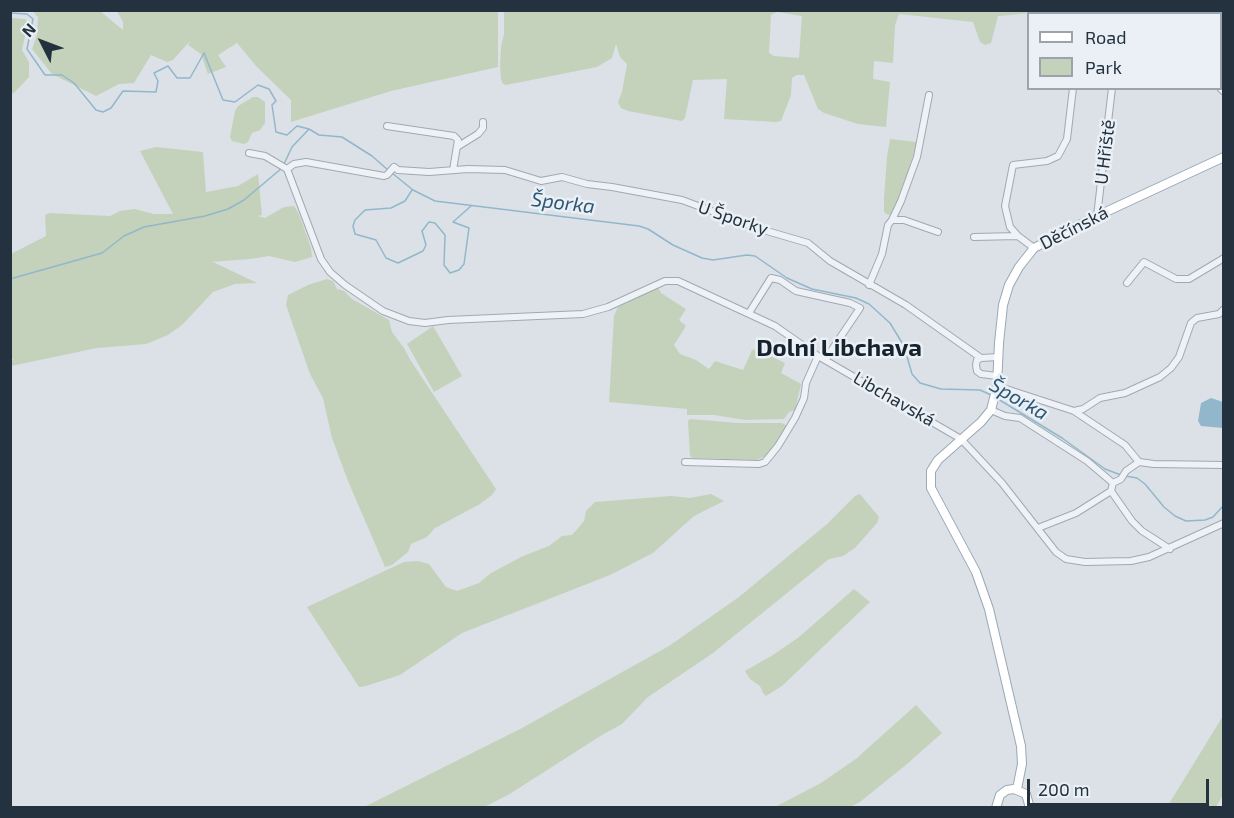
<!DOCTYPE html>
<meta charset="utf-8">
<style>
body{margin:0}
#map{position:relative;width:1234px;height:818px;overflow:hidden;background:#dbe1e7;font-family:"Exo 2",sans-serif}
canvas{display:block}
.frame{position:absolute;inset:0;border:12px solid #24313e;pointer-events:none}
.legend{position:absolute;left:1027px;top:12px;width:195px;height:78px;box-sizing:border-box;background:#eaf0f5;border:2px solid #9ba4ac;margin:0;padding:8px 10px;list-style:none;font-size:18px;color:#24313e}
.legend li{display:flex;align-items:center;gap:12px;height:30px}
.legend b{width:30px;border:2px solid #9ba4ac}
.north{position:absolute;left:12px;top:12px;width:60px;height:60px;-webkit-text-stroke:4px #eaf0f5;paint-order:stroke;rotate:312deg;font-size:16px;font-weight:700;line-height:24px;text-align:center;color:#24313e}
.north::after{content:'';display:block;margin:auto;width:21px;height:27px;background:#24313e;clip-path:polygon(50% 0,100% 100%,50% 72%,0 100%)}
.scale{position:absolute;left:1027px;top:779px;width:182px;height:27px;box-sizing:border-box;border:3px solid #24313e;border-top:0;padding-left:8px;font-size:18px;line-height:21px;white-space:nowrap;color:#24313e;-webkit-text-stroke:4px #eaf0f5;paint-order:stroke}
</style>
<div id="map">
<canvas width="1234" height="818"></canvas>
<div class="frame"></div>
<ul class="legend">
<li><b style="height:8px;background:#fff"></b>Road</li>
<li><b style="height:16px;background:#c4d2bb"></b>Park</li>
</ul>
<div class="north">N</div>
<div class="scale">200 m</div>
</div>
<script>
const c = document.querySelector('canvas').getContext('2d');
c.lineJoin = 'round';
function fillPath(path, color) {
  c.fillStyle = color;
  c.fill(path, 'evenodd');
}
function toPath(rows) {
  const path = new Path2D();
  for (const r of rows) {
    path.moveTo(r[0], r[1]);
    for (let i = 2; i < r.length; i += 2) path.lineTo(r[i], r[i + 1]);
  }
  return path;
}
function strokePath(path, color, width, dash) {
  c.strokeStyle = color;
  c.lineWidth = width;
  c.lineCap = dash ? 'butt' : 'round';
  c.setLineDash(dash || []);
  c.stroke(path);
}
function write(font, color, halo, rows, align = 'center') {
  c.font = font + ' "Exo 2",sans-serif';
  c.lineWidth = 5;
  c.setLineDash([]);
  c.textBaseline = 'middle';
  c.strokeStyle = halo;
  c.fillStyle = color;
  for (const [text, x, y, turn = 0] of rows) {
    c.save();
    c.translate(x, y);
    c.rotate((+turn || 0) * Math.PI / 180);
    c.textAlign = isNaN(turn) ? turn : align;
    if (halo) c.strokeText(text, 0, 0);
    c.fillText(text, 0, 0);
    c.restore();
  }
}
const built = toPath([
 [1165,11,1223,11,1223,86,1221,87,1220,14,1167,13]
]);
const green = toPath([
 [145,10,150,12,148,11,498,11,498,67,391,91,291,122,291,100,256,66,237,43,218,55,226,67,208,74,201,54,188,45,190,41,173,60,167,62,151,55,134,83,119,84,96,96,52,74,32,49,37,35,38,17,34,13,36,11,100,11,123,30,123,22,117,11],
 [504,11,504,10,1054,11,998,16,991,43,985,45,980,42,973,22,899,14,895,25,893,63,874,61,873,79,890,82,886,127,858,124,824,113,818,109,804,75,797,75,792,78,791,95,781,121,776,122,724,119,727,79,693,80,685,118,682,121,628,111,621,108,618,102,622,92,627,64,620,57,616,44,612,58,597,67,506,85,503,84,501,79,500,65,501,47,504,34],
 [777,12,802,16,799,58,774,56,769,53,771,15],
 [11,18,25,19,28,22,22,50,29,62,29,77,13,94,10,90],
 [253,97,258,97,265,102,265,123,260,130,252,133,248,142,244,144,232,141,230,137,235,111,238,106],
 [890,139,917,142,898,205,892,214,888,215,884,212,884,197,887,157],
 [156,147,203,152,206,192,238,186,258,174,262,215,258,216,265,218,284,207,294,206,299,214,311,248,312,257,295,262,269,256,250,259,198,263,213,262,257,283,235,284,213,292,182,325,168,335,146,344,97,348,11,366,11,361,14,359,11,359,11,254,46,236,45,215,50,213,110,216,120,211,135,209,154,214,173,214,140,151],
 [327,279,333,281,337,289,344,291,352,299,389,320,392,332,404,348,411,361,496,489,492,495,480,504,435,528,427,537,411,544,408,552,392,565,385,567,348,481,332,438,323,398,310,374,286,305,288,295,308,285],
 [658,287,661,293,686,309,679,320,686,326,674,345,680,354,696,360,709,369,715,361,743,370,752,350,756,349,785,363,781,373,801,384,795,410,789,412,784,419,745,420,714,415,687,415,687,409,609,402,614,316,618,307],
 [433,326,462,376,434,392,407,344],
 [690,419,738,423,782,423,787,426,775,447,766,456,756,460,693,458,690,456,688,421],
 [711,494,724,501,694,516,653,553,610,575,462,633,400,675,366,686,359,687,307,607,404,562,418,561,429,564,446,587,457,591,479,583,491,573,523,556,549,546,562,536,572,535,584,521,586,511,595,502,671,496,690,498],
 [860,494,879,517,877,523,855,548,843,556,829,559,713,653,648,697,622,724,602,735,508,795,484,807,364,807,522,728,669,646,739,597,827,524,855,496],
 [854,589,870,602,782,686,766,696,763,693,760,686,750,679,745,671,773,655,799,637],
 [916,705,942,733,907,764,860,802,850,807,775,807,821,783,857,758],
 [1223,716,1223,795,1216,807,1167,807]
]);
const water = toPath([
 [1211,398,1223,402,1223,428,1201,426,1198,421,1201,403]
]);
const stream = toPath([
 [10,13,27,14,33,19,27,49,45,75,62,75,74,83,96,110,103,112,111,108,123,91,156,92,158,81,154,73,168,66,177,78,190,78,204,53,223,100,235,102,258,85,269,89,276,101,272,105,276,132,287,135,297,126,309,129,319,135,342,137,372,156,388,170],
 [284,164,292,147,309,129],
 [392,173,413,190,435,201,639,226,648,229,673,245,702,258,713,260,747,255,755,256,787,278,812,289,856,298,869,304,890,323,904,346,912,374,920,383,941,389,980,390,991,395],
 [412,190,405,201,391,208,365,210,355,220,353,226,355,234,376,240,386,258,398,263,423,251,426,245,422,231,429,222,435,223,445,235,444,265,450,273,459,270,464,264,469,228,453,222,471,206],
 [10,279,102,253,124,236,144,227,205,216,228,209,244,200,282,168],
 [998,399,1062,438,1105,469,1121,475],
 [1125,476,1137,478,1145,484,1164,507,1175,516,1186,521,1205,520,1213,517,1224,505]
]);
const minor = toPath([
 [1170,10,1172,14],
 [1080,14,1080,10],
 [1122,14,1122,10],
 [1220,88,1224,92],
 [387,126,454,136,458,140,453,170],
 [457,147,478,134,483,128,483,122],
 [249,153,265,156,287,169],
 [287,169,321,259,330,272,345,285,383,311,409,321,425,323,448,320,583,314,608,307,665,281,678,281,775,326,818,356,961,439,1002,483,1056,552,1066,559,1085,562,1131,561,1149,557,1224,523],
 [287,169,294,164,306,162,384,176,387,175,394,167,398,170,429,172,468,169,505,170,541,181,562,177,587,184,612,187,682,200,760,229,808,243,830,261,906,305,981,358],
 [1097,216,1112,88],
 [892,220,901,201,917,157,929,95],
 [1018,236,1010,227,1005,206,1013,165,1047,161,1058,156,1067,139,1073,88],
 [974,237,1018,236,1034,248],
 [1127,283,1144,262,1176,279,1189,279,1224,258],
 [869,285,882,254,888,225,892,220,904,220,938,232],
 [749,313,771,278,780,280,796,291,850,303,860,308,825,360],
 [997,376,981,374,977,371,976,365,977,360,981,358,998,357],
 [997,386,1074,411,1125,445,1139,462,1154,464,1224,465],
 [991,410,1005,416,1020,418,1087,461,1113,483,1111,491,1132,521,1142,531,1170,549],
 [1074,411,1083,409,1100,398,1125,393,1160,377,1171,368,1179,357,1191,323,1197,318,1219,314,1224,309],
 [685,462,759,464,765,462,778,446,795,418,804,398,806,383,818,356],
 [1113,483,1121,479,1126,471,1139,462],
 [1038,528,1076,513,1111,491]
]);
const major = toPath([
 [1017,789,1022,764,1021,746,989,609,976,572,931,488,931,471,938,460,981,422,991,410,997,386,999,343,1003,305,1009,285,1019,267,1034,248,1097,216,1224,157],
 [996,808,1000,795,1007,790,1014,789,1026,794,1030,808]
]);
const streetNames = [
 ["U Hřiště",1105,152,-83],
 ["U Šporky",733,218,19],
 ["Děčínská",1074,228,-27],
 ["Libchavská",894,399,30]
];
const waterNames = [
 ["Šporka",563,203,7],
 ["Šporka",1019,399,30]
];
const districtNames = [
 ["Dolní Libchava",839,348]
];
fillPath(built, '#c9d1d9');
fillPath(green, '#c4d2bb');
fillPath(water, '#92b7cb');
strokePath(stream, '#92b7cb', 1.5);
strokePath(minor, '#a0a9b1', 8);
strokePath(major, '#99a8b4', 10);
strokePath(minor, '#eef1f5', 6);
strokePath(major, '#fff', 8);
write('18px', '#24313e', '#eaf0f5', streetNames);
write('italic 20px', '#2b5875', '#eaf0f5', waterNames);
write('bold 24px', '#16222e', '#eaf0f5', districtNames);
</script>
